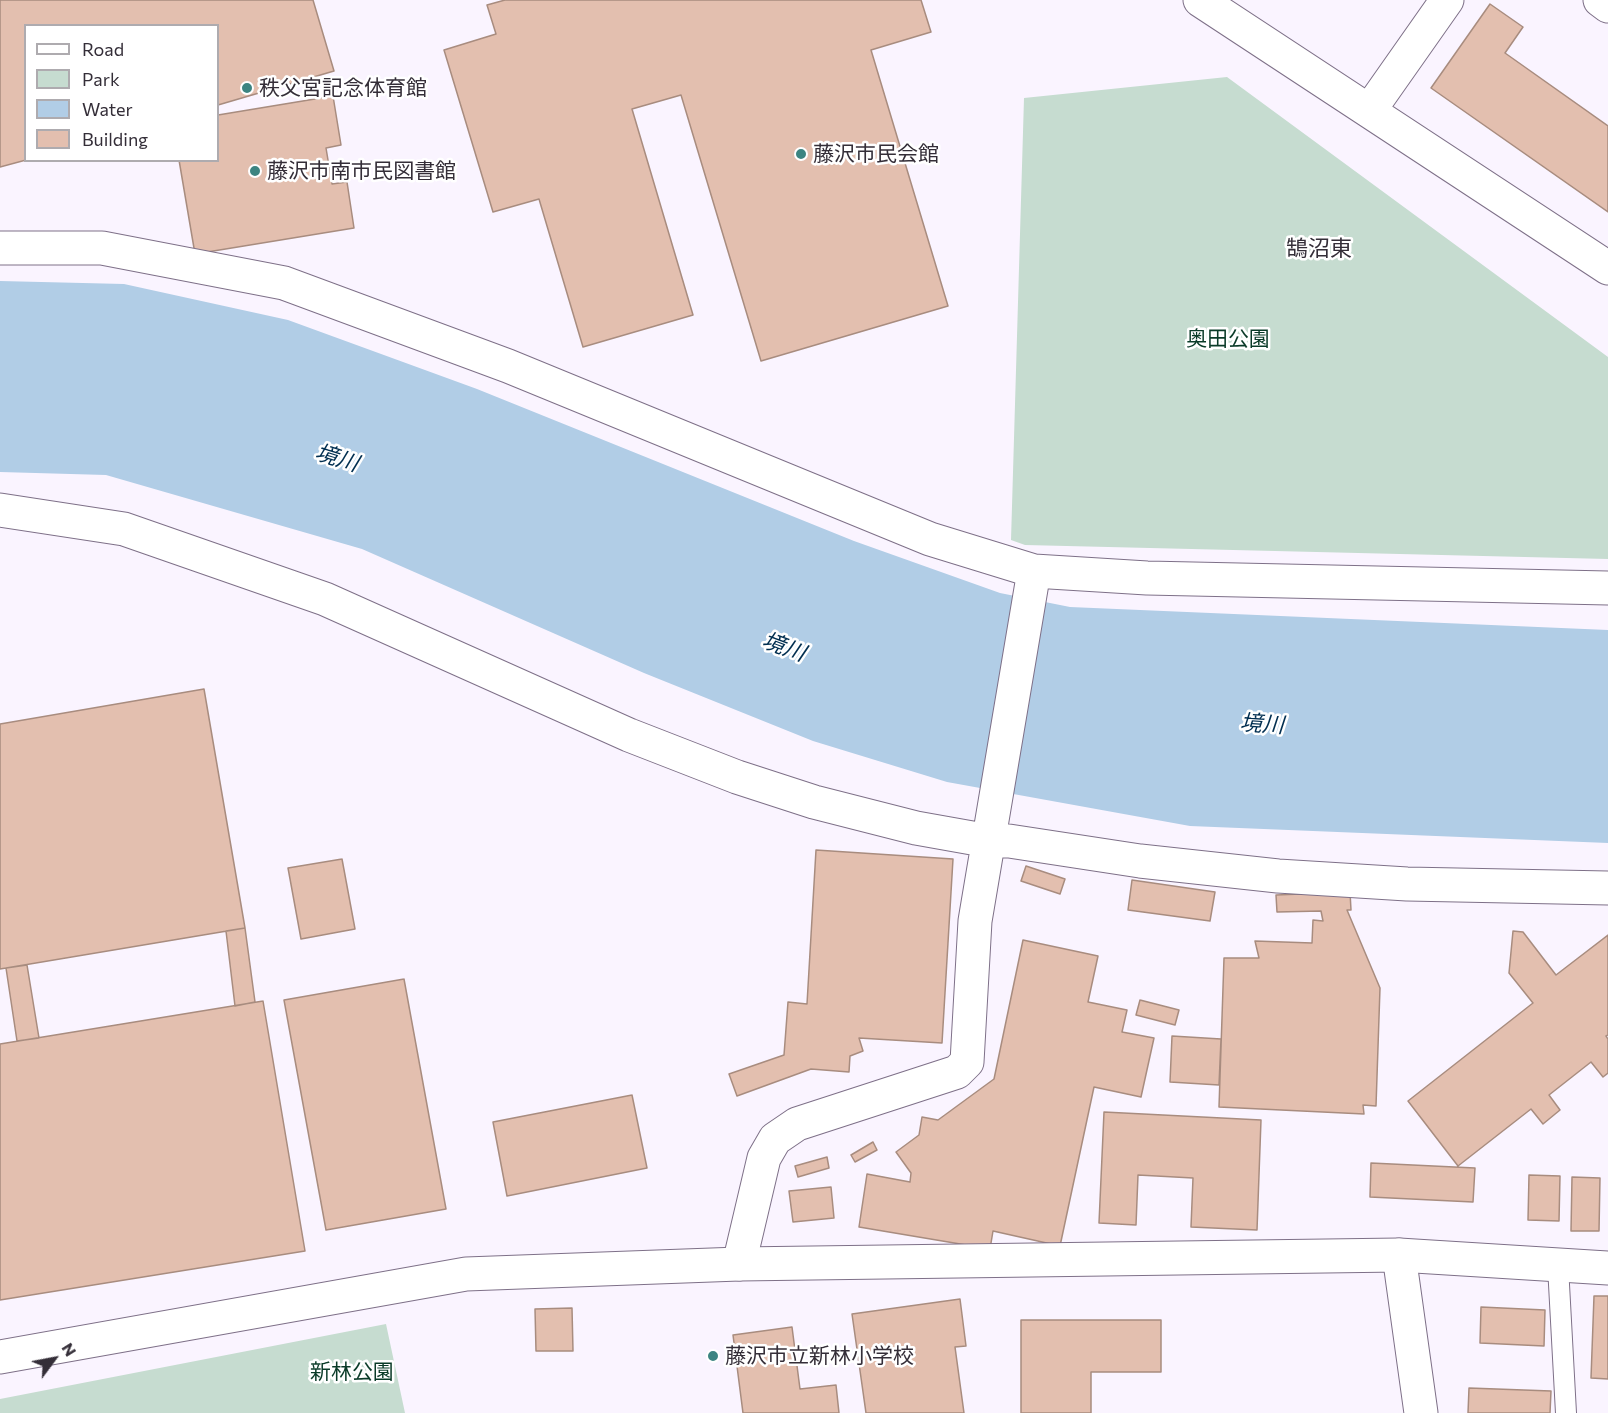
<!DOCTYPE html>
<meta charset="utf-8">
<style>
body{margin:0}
#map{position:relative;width:1608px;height:1413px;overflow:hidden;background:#faf4ff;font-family:Commissioner,sans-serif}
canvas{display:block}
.legend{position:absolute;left:24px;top:24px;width:195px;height:138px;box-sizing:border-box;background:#fff;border:2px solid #aeabaf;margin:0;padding:8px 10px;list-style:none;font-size:18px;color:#342e38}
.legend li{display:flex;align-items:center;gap:12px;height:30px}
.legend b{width:30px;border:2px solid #aeabaf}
.north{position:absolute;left:24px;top:1329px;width:60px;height:60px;-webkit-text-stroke:4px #fff;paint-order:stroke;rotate:58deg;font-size:16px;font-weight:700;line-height:24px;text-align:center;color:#342e38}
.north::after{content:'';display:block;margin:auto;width:21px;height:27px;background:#342e38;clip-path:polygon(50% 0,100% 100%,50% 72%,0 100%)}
</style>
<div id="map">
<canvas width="1608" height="1413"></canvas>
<ul class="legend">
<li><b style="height:8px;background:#fff"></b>Road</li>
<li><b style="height:16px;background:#c6dcd0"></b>Park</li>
<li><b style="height:16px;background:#b1cde6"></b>Water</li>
<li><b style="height:16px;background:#e3bfaf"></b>Building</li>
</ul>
<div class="north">N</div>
</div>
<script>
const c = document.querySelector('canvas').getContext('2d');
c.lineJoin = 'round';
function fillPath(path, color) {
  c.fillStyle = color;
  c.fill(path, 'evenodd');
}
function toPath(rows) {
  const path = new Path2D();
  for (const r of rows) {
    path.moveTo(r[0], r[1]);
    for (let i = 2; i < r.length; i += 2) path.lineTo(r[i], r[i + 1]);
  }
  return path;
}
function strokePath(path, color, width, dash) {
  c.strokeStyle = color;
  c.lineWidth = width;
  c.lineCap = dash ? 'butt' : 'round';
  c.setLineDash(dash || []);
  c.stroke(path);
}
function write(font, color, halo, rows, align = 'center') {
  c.font = font + ' Commissioner,"Noto Sans JP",sans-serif';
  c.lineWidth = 5;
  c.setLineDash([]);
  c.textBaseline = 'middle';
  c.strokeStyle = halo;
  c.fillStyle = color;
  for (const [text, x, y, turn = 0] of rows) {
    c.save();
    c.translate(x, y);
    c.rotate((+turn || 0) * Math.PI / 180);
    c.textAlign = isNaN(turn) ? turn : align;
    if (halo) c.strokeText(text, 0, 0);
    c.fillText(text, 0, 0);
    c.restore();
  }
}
const green = toPath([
 [1227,77,1608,357,1608,559,1025,545,1011,540,1024,98],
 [386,1324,405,1413,0,1413,0,1399]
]);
const water = toPath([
 [0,281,124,284,288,320,477,389,854,541,1000,593,1070,607,1608,630,1608,843,1190,826,947,782,813,741,644,673,362,549,106,475,0,472]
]);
const building = toPath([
 [0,0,313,0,334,71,218,105,218,26,26,26,26,160,0,167,0,0],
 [505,0,921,0,931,32,871,50,948,306,761,361,681,95,632,109,693,315,583,347,539,199,493,212,444,50,496,34,487,5,505,0],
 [1490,4,1523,27,1505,53,1608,126,1608,212,1431,88,1490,4],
 [333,96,341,145,326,148,332,184,347,182,354,228,195,254,179,160,218,160,218,115,333,96],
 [204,689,245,928,0,969,0,724,204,689],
 [816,850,953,859,942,1043,859,1038,863,1051,850,1056,849,1072,811,1069,737,1096,729,1074,784,1055,788,1002,807,1004,816,850],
 [342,859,355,929,301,939,288,868,342,859],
 [1026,866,1065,879,1060,894,1021,881,1026,866],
 [1132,880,1215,892,1210,921,1128,910,1132,880],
 [1350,892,1351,910,1347,910,1380,988,1376,1106,1363,1105,1364,1114,1219,1107,1224,958,1259,958,1255,941,1312,943,1313,920,1323,921,1321,911,1277,912,1276,895,1350,892],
 [245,928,255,1002,235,1006,226,931,245,928],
 [1513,931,1523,932,1556,975,1608,935,1608,1035,1606,1036,1608,1039,1608,1073,1603,1077,1591,1062,1549,1095,1560,1110,1543,1124,1531,1109,1458,1166,1408,1101,1533,1003,1509,973,1513,931],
 [1023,940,1098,956,1088,1002,1127,1010,1122,1032,1154,1038,1141,1097,1094,1087,1060,1246,993,1231,990,1249,859,1227,867,1174,910,1182,911,1173,896,1152,919,1135,922,1117,938,1120,994,1079,1023,940],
 [27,965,39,1038,17,1041,6,968,27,965],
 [404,979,446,1209,326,1230,284,1000,404,979],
 [1140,1000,1179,1010,1175,1025,1136,1015,1140,1000],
 [263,1001,305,1251,0,1300,0,1044,263,1001],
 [1172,1036,1221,1039,1219,1085,1170,1082,1172,1036],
 [632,1095,647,1168,507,1196,493,1122,632,1095],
 [1104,1112,1261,1120,1257,1230,1191,1227,1193,1178,1138,1175,1136,1225,1099,1223,1104,1112],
 [873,1142,877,1150,855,1162,851,1155,873,1142],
 [827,1157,829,1168,798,1177,795,1166,827,1157],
 [1371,1163,1475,1168,1473,1202,1370,1197,1371,1163],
 [1529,1175,1560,1176,1559,1221,1528,1220,1529,1175],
 [1572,1177,1600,1178,1599,1231,1571,1231,1572,1177],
 [831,1187,834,1218,793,1222,789,1191,831,1187],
 [1594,1296,1608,1296,1608,1379,1591,1378,1594,1296],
 [960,1299,966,1346,955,1347,964,1413,866,1413,852,1314,960,1299],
 [1481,1307,1545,1310,1544,1346,1480,1343,1481,1307],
 [572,1308,573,1351,536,1351,535,1309,572,1308],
 [1021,1320,1161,1320,1161,1372,1091,1372,1091,1413,1021,1413,1021,1320],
 [792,1327,800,1389,836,1385,839,1413,743,1413,733,1335,792,1327],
 [1469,1388,1551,1391,1550,1413,1468,1413,1469,1388]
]);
const lane = toPath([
 [1558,1266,1566,1413]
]);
const street = toPath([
 [1200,0,1608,268],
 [1369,111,1447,0],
 [0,248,102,248,284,283,508,366,930,539,1034,571,1147,578,1608,588],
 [0,510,124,529,325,599,629,735,737,777,814,802,916,828,989,841,1009,841,1140,861,1278,876,1407,884,1608,888],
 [1399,1255,1421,1413],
 [739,1264,764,1158,775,1139,797,1124,957,1072,967,1062,975,921,1034,571]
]);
const secondary = toPath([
 [1600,0,1608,6],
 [0,1357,466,1274,739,1264,1399,1255,1608,1268]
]);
const markers = [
 [247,88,6,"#3c8481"],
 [801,154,6,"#3c8481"],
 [255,171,6,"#3c8481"],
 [713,1356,6,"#3c8481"]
];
const poiNames = [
 ["秩父宮記念体育館",259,88],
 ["藤沢市民会館",813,154],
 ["藤沢市南市民図書館",267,171],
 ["藤沢市立新林小学校",725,1356]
];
const parkNames = [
 ["奥田公園",1228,339],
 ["新林公園",352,1372]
];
const neighbourhoodNames = [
 ["鵠沼東",1319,249]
];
const waterNames = [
 ["境川",337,458,17],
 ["境川",784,647,20],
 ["境川",1262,724,4]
];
fillPath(green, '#c6dcd0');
fillPath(water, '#b1cde6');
fillPath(building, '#e3bfaf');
strokePath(building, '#a88c7f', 1.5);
strokePath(lane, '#7e7088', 22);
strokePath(street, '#7e7088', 35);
strokePath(secondary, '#7e7088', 35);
strokePath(lane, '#fff', 20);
strokePath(street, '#fff', 33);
strokePath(secondary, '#fff', 33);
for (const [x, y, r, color] of markers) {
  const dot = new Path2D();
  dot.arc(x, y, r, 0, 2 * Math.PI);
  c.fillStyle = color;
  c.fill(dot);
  strokePath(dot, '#fff', 2);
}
write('21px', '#342e38', '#fff', poiNames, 'left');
write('21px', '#0a3b28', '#fff', parkNames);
write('22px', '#342e38', '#fff', neighbourhoodNames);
write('italic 22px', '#002e50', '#fff', waterNames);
</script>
